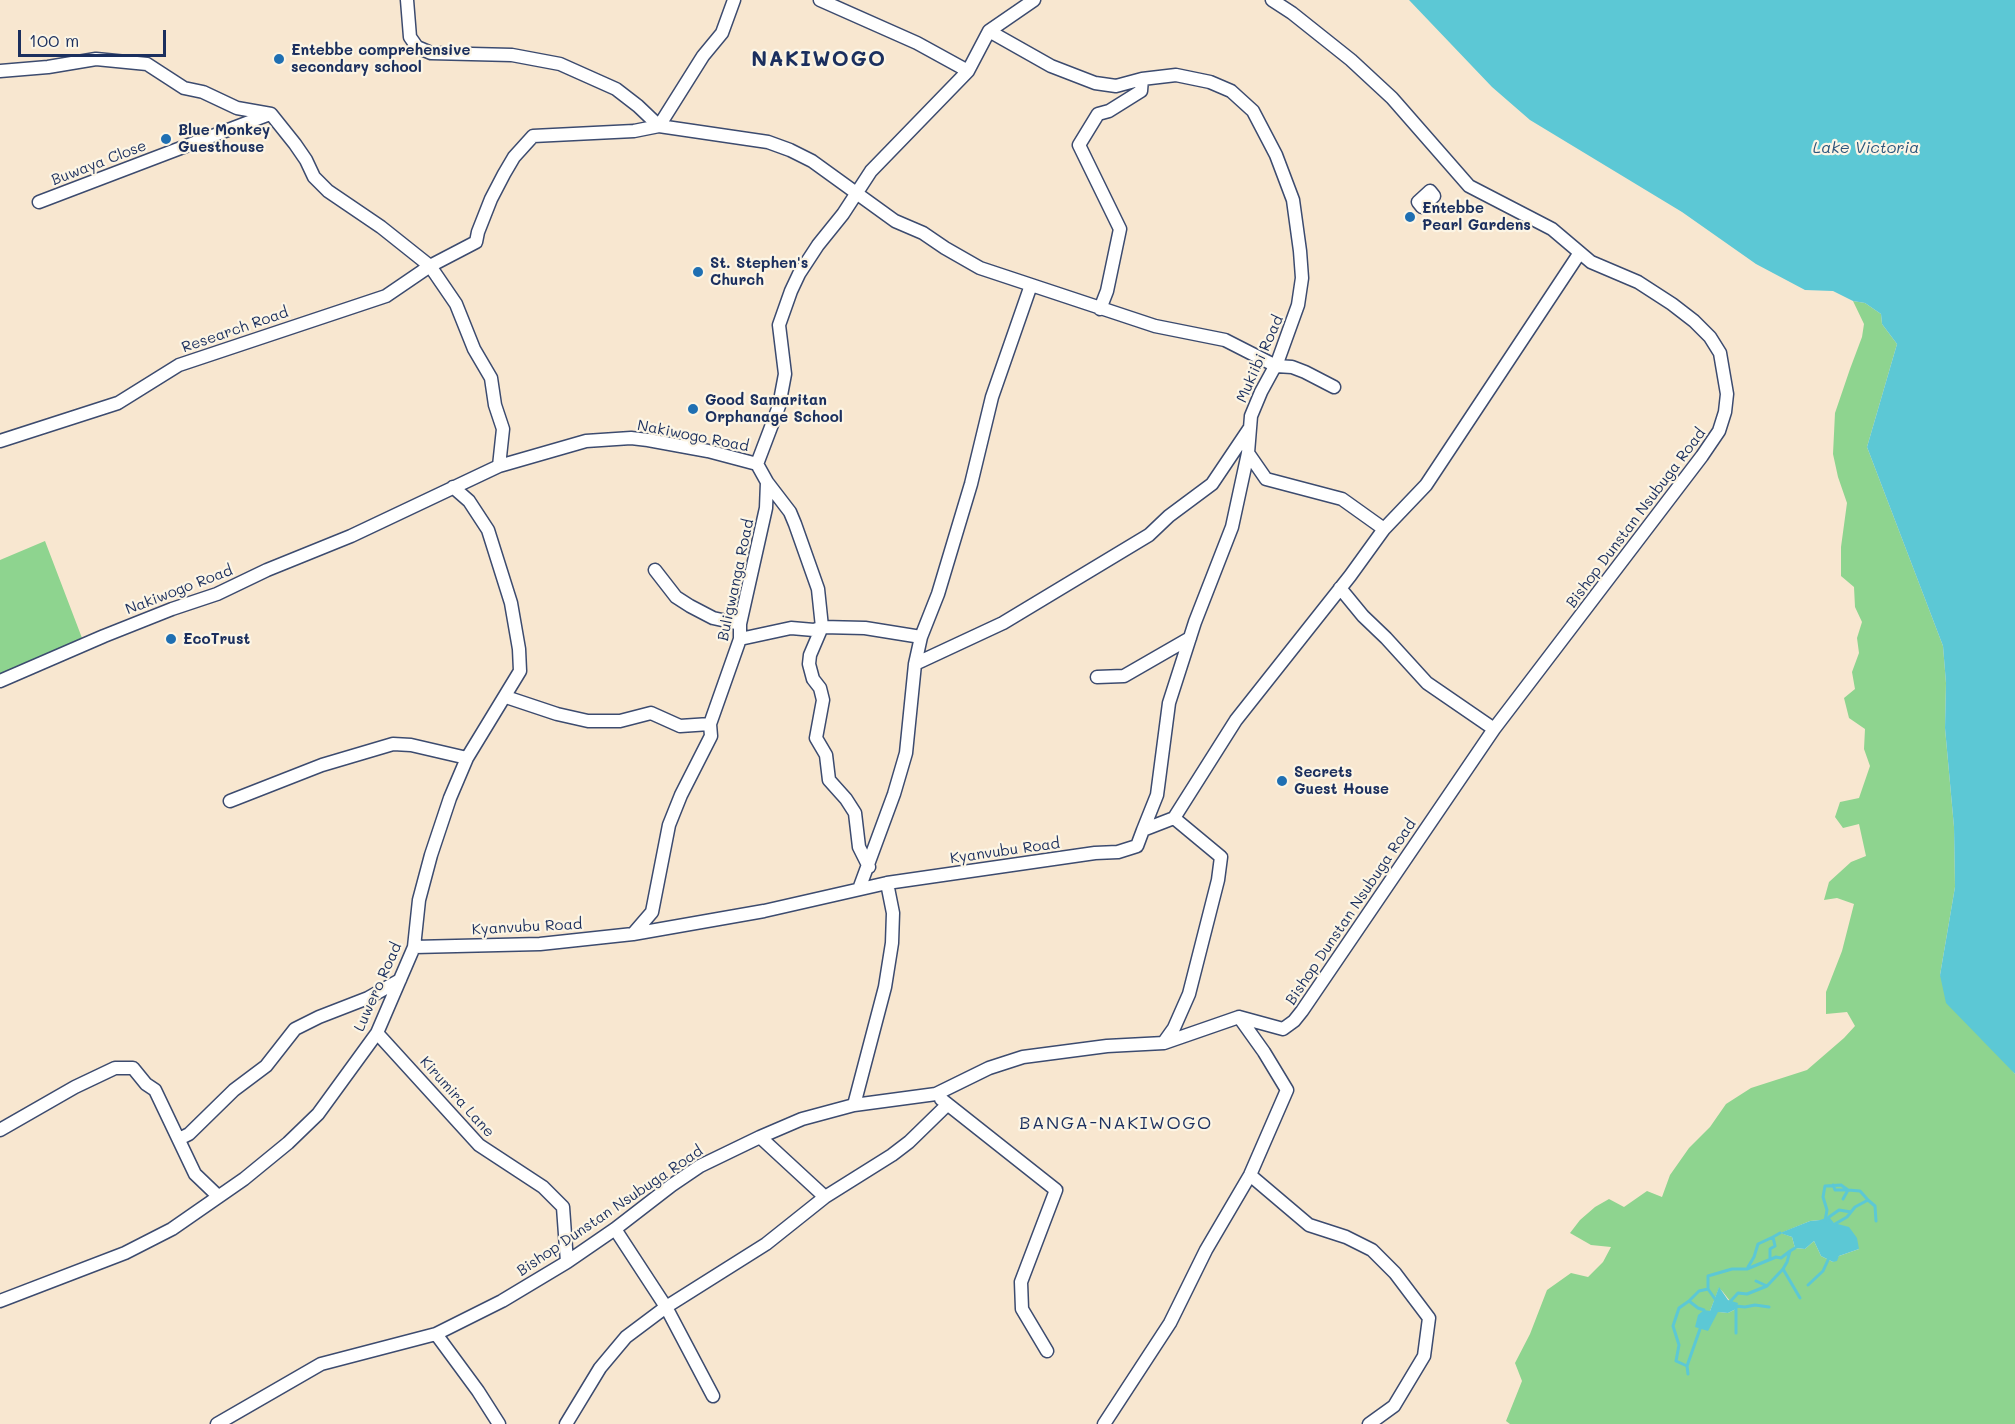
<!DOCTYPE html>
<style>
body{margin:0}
#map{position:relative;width:2015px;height:1424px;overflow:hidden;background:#f8e7d0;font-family:Mali,sans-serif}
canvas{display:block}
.scale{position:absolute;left:18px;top:30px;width:148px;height:27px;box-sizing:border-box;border:3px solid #1b2f5e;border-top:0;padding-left:8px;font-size:18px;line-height:21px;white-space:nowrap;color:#1b2f5e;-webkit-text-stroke:4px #fcf5e5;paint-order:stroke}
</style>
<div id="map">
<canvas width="2015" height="1424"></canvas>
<div class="scale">100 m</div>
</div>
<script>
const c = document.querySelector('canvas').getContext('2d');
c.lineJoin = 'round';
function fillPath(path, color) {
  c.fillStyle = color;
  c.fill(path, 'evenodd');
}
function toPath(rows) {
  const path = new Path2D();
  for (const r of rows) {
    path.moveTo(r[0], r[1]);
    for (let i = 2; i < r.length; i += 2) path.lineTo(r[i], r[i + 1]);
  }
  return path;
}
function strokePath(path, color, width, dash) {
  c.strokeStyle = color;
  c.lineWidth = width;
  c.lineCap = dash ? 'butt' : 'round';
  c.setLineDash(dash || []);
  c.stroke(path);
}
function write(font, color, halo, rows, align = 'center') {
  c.font = font + ' Mali,sans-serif';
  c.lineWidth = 4.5;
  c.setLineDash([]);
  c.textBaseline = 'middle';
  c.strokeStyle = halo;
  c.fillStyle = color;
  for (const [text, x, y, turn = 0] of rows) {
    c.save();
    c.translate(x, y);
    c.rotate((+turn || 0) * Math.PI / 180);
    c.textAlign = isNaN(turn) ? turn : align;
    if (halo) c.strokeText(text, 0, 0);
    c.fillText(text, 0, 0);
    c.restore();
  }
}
const green = toPath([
 [1853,301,1865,303,1881,314,1882,324,1897,344,1867,447,1943,646,1946,683,1945,728,1954,827,1955,887,1940,975,2015,1074,2015,1424,1510,1424,1506,1421,1522,1381,1515,1363,1530,1334,1547,1290,1571,1273,1588,1277,1603,1262,1611,1247,1591,1245,1570,1233,1580,1220,1595,1207,1609,1199,1624,1207,1647,1191,1662,1197,1670,1175,1689,1148,1710,1127,1726,1104,1751,1088,1807,1070,1844,1038,1855,1026,1847,1012,1826,1014,1826,992,1842,951,1854,904,1837,898,1824,900,1829,882,1851,862,1866,856,1859,824,1843,828,1835,817,1840,802,1859,798,1870,766,1864,749,1865,729,1849,718,1844,698,1855,689,1852,672,1859,653,1857,638,1862,622,1855,607,1854,587,1841,576,1841,547,1847,503,1838,477,1833,454,1835,413,1850,369,1862,337,1864,324],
 [1820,1220,1834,1223,1859,1249,1839,1256,1833,1262,1821,1256,1814,1241,1805,1249,1795,1248,1792,1237,1781,1233,1810,1221],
 [1719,1288,1723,1292,1736,1309,1728,1313,1710,1311],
 [45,541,82,638,0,677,0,560]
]);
const water = toPath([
 [1409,0,2015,0,2015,1074,1946,1003,1940,975,1955,887,1954,827,1945,728,1946,683,1943,646,1867,447,1897,344,1882,324,1881,314,1865,303,1853,301,1833,291,1805,290,1756,264,1682,212,1530,120,1492,87],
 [1829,1217,1834,1223,1849,1227,1857,1238,1859,1249,1839,1256,1837,1261,1833,1262,1821,1256,1814,1241,1805,1249,1795,1248,1792,1237,1780,1233,1810,1221,1820,1220],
 [1719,1287,1728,1300,1738,1303,1736,1309,1728,1313,1718,1312,1708,1331,1695,1327,1698,1315,1704,1310,1710,1311]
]);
const stream = toPath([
 [1833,1185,1835,1190,1848,1190,1843,1199],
 [1828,1220,1829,1217,1839,1210,1851,1212],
 [1825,1221,1827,1210,1823,1197,1825,1186,1841,1185,1848,1190,1860,1191,1868,1200],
 [1835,1224,1847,1217,1855,1207,1868,1200,1875,1206,1876,1221],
 [1795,1248,1790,1251,1787,1262,1783,1269,1800,1298],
 [1770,1259,1770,1249,1775,1246,1773,1237,1780,1233],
 [1748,1267,1754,1257,1758,1244,1773,1237],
 [1756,1281,1767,1286],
 [1808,1285,1823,1271,1828,1260],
 [1715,1299,1708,1289,1708,1276,1732,1269,1747,1269,1776,1257,1781,1258,1790,1251],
 [1689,1301,1699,1291,1708,1289],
 [1729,1303,1738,1293,1747,1294,1767,1286,1783,1269],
 [1735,1306,1745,1307,1755,1305,1769,1307],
 [1736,1333,1736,1308],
 [1687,1366,1676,1361,1679,1345,1673,1326,1679,1308,1689,1301,1698,1308,1704,1310],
 [1688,1374,1687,1366,1700,1329]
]);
const minor = toPath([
 [407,0,410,37,417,47,431,53,512,55,560,64,616,89,638,106,659,126,703,56,722,33,734,0],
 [820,0,917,43,968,71],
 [989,31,1051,66,1095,83,1116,86,1142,79,1176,75,1210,82,1231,91,1253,111,1276,155,1293,200,1300,251,1302,278,1298,305,1276,366,1273,370,1261,392,1251,416,1248,453,1232,527,1195,622,1169,703,1157,795,1143,830],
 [0,71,48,67,96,59,147,64,184,88,203,92,237,108,271,114,295,144,306,160,314,177,328,191,381,227,430,266,456,304,474,349,491,378,495,405,503,429,499,466],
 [1430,191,1434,196,1422,207,1418,202,1430,191],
 [39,202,270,114],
 [1100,309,1107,291,1120,229,1079,145,1098,114,1109,111,1141,91,1142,79],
 [0,441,118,403,179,365,386,296,430,266,476,242,478,232,491,199,504,174,514,157,533,136,634,131,659,126,768,142,790,150,812,161,895,221,923,233,945,248,980,268,1155,326,1225,340,1276,366,1292,367,1305,372,1334,387],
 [1248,453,1266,479,1342,499,1384,529],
 [655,570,676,597,690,606,713,618,740,624],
 [1340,588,1363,616,1386,638,1427,683,1494,729],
 [740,639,791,628,814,630,822,627,818,589,795,524,790,512,767,482],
 [915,664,1003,623,1149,535,1169,516,1212,484,1249,429],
 [1097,677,1124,676,1190,638],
 [0,681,104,636,172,609,217,594,267,570,351,536,499,466,586,441,631,438,648,440,708,451,757,464,779,406,785,374,779,325,791,291,799,274,818,245,843,214,871,171,968,71,989,31,1034,0],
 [506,697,557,714,588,721,620,721,651,713,680,726,710,724],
 [230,801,322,765,393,744,411,745,467,758],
 [869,867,859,847,855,813,846,799,829,780,826,755,816,738,823,700,820,688,813,679,809,664,810,655,822,627,865,628,921,637],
 [859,889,894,794,906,753,915,664,921,637,938,594,971,484,992,397,1031,285],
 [633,934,652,912,669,825,681,795,711,736,710,724,740,639,740,624,766,508,767,482,757,464],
 [414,947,540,944,633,934,764,911,887,883,1095,853,1118,852,1137,846,1143,830,1174,818,1236,720,1350,576,1384,529,1426,485,1579,254],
 [377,1033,479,1145,543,1187,563,1207,567,1262],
 [1164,1042,1174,1028,1189,994,1218,880,1221,857,1174,818],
 [941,1099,1056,1190,1021,1282,1022,1309,1047,1351],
 [854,1105,885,987,892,943,893,913,887,883],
 [0,1130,75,1087,115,1068,133,1068,146,1084,155,1090,195,1174,218,1196],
 [760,1137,825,1197],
 [179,1139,189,1134,234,1090,266,1066,295,1029,319,1017,368,998,400,980],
 [1250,1175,1309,1225,1346,1237,1372,1250,1395,1273,1429,1318,1424,1356,1394,1406,1369,1424],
 [615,1229,666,1307,713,1396],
 [0,1301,125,1253,172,1229,244,1179,288,1143,318,1114,377,1033,414,947,419,900,431,855,450,798,467,758,520,671,519,649,511,603,488,530,469,501,453,487],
 [436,1334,478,1391,499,1424],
 [217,1424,321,1364,436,1334,502,1301,567,1262,615,1229,672,1185,700,1166,760,1137,802,1119,854,1105,936,1094,989,1068,1023,1057,1107,1046,1164,1043,1239,1017,1283,1029,1294,1021,1302,1011,1494,729,1702,456,1719,431,1725,412,1727,394,1720,353,1710,337,1694,321,1672,304,1638,282,1591,262,1552,229,1469,186,1392,98,1351,60,1292,13,1272,0],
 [566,1424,600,1368,626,1337,666,1307,766,1244,825,1197,892,1155,909,1142,947,1105],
 [1104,1424,1170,1323,1206,1250,1250,1175,1287,1090,1264,1052,1239,1017]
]);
const markers = [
 [279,59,6,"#1f6fb2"],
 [166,139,6,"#1f6fb2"],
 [1410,217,6,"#1f6fb2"],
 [698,272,6,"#1f6fb2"],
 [693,409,6,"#1f6fb2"],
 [171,639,6,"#1f6fb2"],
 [1282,781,6,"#1f6fb2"]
];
const poiNames = [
 ["Entebbe comprehensive",291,50],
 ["secondary school",291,67],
 ["Blue Monkey",178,130],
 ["Guesthouse",178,147],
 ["Entebbe",1422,208],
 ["Pearl Gardens",1422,225],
 ["St. Stephen's",710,263],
 ["Church",710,280],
 ["Good Samaritan",705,400],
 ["Orphanage School",705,417],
 ["EcoTrust",183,639],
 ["Secrets",1294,772],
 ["Guest House",1294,789]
];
const streetNames = [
 ["Buwaya Close",99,163,-21],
 ["Research Road",235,330,-19],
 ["Mukiibi Road",1260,359,-66],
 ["Nakiwogo Road",693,436,11],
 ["Bishop Dunstan Nsubuga Road",1636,518,-53],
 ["Buligwanga Road",736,580,-78],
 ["Nakiwogo Road",179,590,-21],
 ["Kyanvubu Road",1005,851,-8],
 ["Bishop Dunstan Nsubuga Road",1351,912,-56],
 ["Kyanvubu Road",527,927,-3],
 ["Luwero Road",378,987,-66],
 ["Kirumira Lane",457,1097,48],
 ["Bishop Dunstan Nsubuga Road",610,1211,-34]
];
const waterNames = [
 ["Lake Victoria",1866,148]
];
const quarterNames = [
 ["BANGA-NAKIWOGO",1116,1123]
];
const districtNames = [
 ["NAKIWOGO",819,60]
];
fillPath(green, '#8ed48f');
fillPath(water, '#5cc8d5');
strokePath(stream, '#5cc8d5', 3);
strokePath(minor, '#3c4b6f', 15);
strokePath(minor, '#fff', 12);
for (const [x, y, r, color] of markers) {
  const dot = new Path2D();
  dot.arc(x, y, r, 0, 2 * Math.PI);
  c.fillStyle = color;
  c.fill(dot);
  strokePath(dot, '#fcf5e5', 2);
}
write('bold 15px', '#1b2f5e', '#fcf5e5', poiNames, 'left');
write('15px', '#1b2f5e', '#fcf5e5', streetNames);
write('italic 16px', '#2b557c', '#fcf5e5', waterNames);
c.letterSpacing = '1.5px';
write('18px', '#1b2f5e', '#fcf5e5', quarterNames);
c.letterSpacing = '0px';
c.letterSpacing = '1.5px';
write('bold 21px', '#1b2f5e', '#fcf5e5', districtNames);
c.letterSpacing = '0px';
</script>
